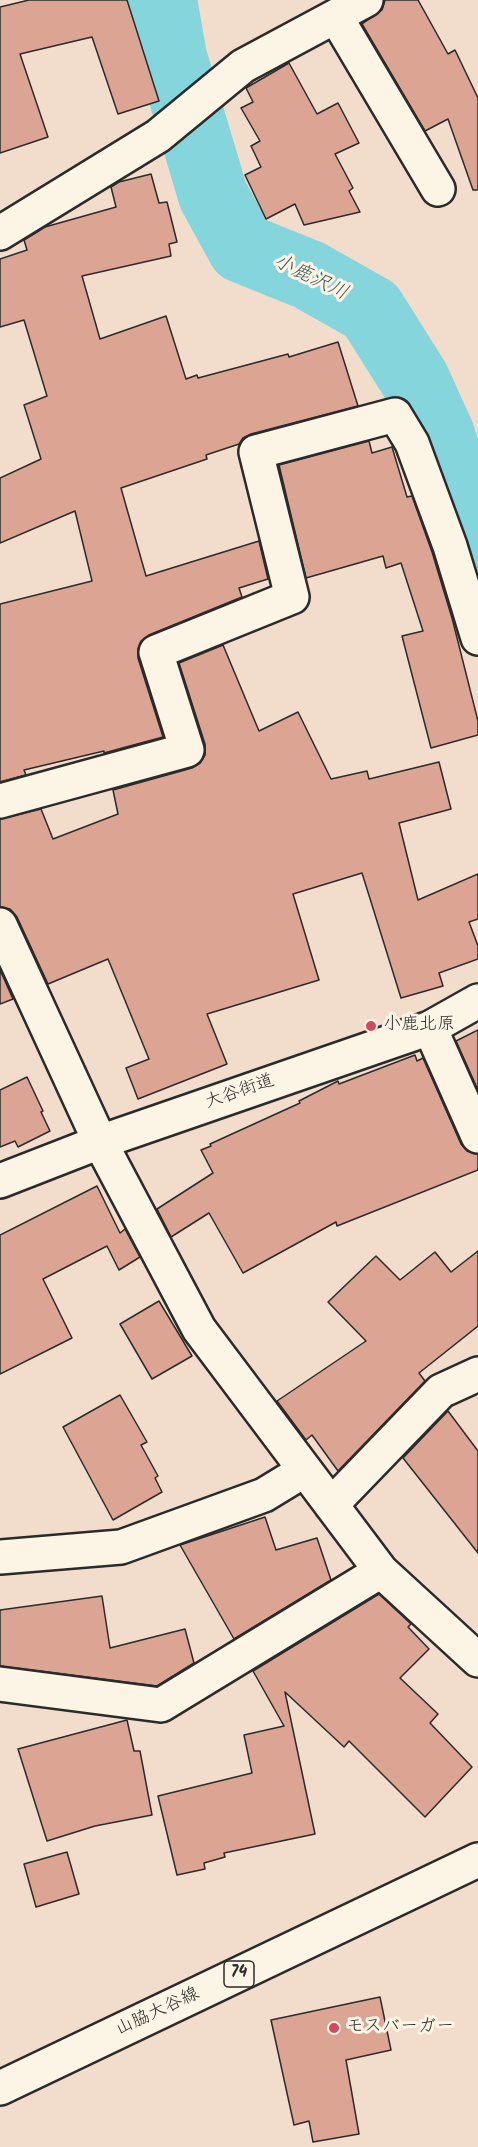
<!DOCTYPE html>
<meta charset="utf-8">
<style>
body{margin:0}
canvas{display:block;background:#f2ddcc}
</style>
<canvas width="478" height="2147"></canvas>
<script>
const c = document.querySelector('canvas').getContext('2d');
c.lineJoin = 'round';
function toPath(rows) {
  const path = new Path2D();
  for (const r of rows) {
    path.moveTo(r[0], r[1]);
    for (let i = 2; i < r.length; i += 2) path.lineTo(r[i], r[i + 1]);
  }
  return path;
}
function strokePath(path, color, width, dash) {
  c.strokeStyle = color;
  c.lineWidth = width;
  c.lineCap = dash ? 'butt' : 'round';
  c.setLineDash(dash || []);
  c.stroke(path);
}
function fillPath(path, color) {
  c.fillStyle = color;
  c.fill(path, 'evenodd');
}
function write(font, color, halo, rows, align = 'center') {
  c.font = font + ' Kalam,"Klee One",sans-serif';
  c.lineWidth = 6;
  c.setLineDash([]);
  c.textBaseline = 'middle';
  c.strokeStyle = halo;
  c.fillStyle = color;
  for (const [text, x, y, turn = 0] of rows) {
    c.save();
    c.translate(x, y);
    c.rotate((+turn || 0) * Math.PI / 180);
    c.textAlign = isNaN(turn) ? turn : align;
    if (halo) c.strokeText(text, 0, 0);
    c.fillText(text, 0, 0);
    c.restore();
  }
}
const river = toPath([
 [162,0,172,57,213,195,242,248,309,275,371,310,415,380,440,435,478,554]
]);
const building = toPath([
 [29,0,127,0,159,101,118,114,92,37,20,54,48,137,0,153,0,7,29,0],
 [385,0,418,0,448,54,455,50,478,98,478,190,473,190,448,119,425,131,362,24,382,10,385,0],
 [289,63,317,114,338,103,359,143,335,154,353,188,349,191,360,212,304,225,295,204,266,219,245,175,261,167,251,146,260,141,241,108,253,102,246,88,289,63],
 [151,174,159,203,167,202,177,242,169,244,171,256,82,276,100,339,166,316,186,379,197,375,198,378,288,354,289,357,338,342,358,406,251,434,243,438,239,444,206,455,207,459,121,488,146,576,259,541,268,579,239,588,242,597,149,635,141,641,138,649,138,658,163,737,104,753,104,751,24,770,26,775,0,782,0,604,92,581,75,511,0,543,0,478,41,459,24,405,47,396,24,320,0,327,0,259,27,250,24,240,45,227,116,207,111,187,119,182,151,174],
 [369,441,372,453,392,447,407,497,412,496,432,552,452,618,478,721,478,735,431,748,402,636,423,631,401,563,386,568,383,556,306,578,279,465,369,441],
 [223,645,259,731,298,712,331,779,367,771,369,779,439,762,451,809,399,823,418,900,478,874,478,919,469,922,478,946,478,959,439,973,443,986,401,998,362,873,293,894,319,980,207,1014,227,1064,138,1099,126,1068,149,1059,108,959,48,984,17,917,10,909,0,907,0,819,41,809,53,839,118,814,113,790,192,768,200,763,205,755,205,744,179,663,223,645],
 [0,970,13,999,0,1004,0,970],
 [478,1030,478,1090,456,1041,478,1030],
 [415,1055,417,1061,423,1058,461,1144,467,1151,478,1154,478,1170,337,1226,336,1222,243,1273,209,1213,171,1237,157,1209,213,1173,201,1150,211,1146,210,1144,300,1103,299,1101,338,1081,339,1084,415,1055],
 [27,1077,43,1111,41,1112,50,1131,18,1147,15,1141,0,1147,0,1090,27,1077],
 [97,1186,120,1233,125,1229,140,1257,119,1270,107,1246,43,1279,72,1338,0,1374,0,1235,97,1186],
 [478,1251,478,1326,419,1373,425,1381,338,1471,312,1435,306,1440,277,1401,366,1341,328,1302,376,1256,400,1280,435,1252,451,1272,478,1251],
 [159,1301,192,1356,152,1379,120,1324,159,1301],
 [120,1395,147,1442,141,1445,158,1476,155,1478,162,1492,113,1520,63,1427,120,1395],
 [448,1411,478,1451,478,1553,403,1458,448,1411],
 [265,1517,276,1550,317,1538,331,1580,234,1639,180,1545,265,1517],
 [379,1594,411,1624,408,1627,429,1649,400,1678,438,1714,430,1723,472,1767,425,1817,349,1741,344,1747,285,1692,315,1834,224,1853,225,1857,204,1863,205,1869,177,1875,158,1796,252,1773,244,1735,284,1726,253,1671,379,1594],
 [102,1596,110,1648,185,1629,194,1663,157,1686,0,1666,0,1610,102,1596],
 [127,1720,134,1751,140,1751,152,1815,95,1826,47,1841,18,1749,127,1720],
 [67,1852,79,1894,36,1907,24,1864,67,1852],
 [380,1997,391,2050,346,2060,359,2134,313,2142,309,2121,294,2125,271,2020,380,1997]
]);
const minor = toPath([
 [336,17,438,189],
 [0,233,158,136,243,66,366,0],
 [0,801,187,750,156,652,292,597,256,452,395,415,412,443,450,546,478,638],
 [0,925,100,1142,199,1329,381,1571,478,1660],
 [430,1028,478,1136],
 [0,1181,100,1142,430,1028,478,1001],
 [331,1505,441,1391,478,1374],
 [0,1557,121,1547,264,1495,305,1470],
 [0,1684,161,1705,381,1571]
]);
const major = toPath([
 [0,2088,478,1860]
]);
const markers = [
 [371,1026,6,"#d1495b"],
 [334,2028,6,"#d1495b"]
];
const shields = [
 [239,1974,30]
];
const shieldNames = [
 ["74",239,1974]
];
const poiNames = [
 ["小鹿北原",383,1026],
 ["モスバーガー",346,2028]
];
const streetNames = [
 ["大谷街道",240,1093,-19],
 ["山脇大谷線",158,2013,-25]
];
const waterNames = [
 ["小鹿沢川",310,279,26]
];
strokePath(river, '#85d6dc', 70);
fillPath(building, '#dba493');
strokePath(building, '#2b2b2b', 1.5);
strokePath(minor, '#2b2b2b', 38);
strokePath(major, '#2b2b2b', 38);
strokePath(minor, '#fcf5e5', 33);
strokePath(major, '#fcf5e5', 33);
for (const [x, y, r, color] of markers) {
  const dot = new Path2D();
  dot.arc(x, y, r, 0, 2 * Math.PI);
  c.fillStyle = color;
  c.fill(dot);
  strokePath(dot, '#fcf5e5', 2);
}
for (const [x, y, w] of shields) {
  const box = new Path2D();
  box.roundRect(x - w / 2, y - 13, w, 26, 4.5);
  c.fillStyle = '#fcf5e5';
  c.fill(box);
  strokePath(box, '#2b2b2b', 1.5);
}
write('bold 16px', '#2b2b2b', null, shieldNames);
write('18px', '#2b2b2b', '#fcf5e5', poiNames, 'left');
write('18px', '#2b2b2b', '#fcf5e5', streetNames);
write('italic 20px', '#425657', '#fcf5e5', waterNames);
</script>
